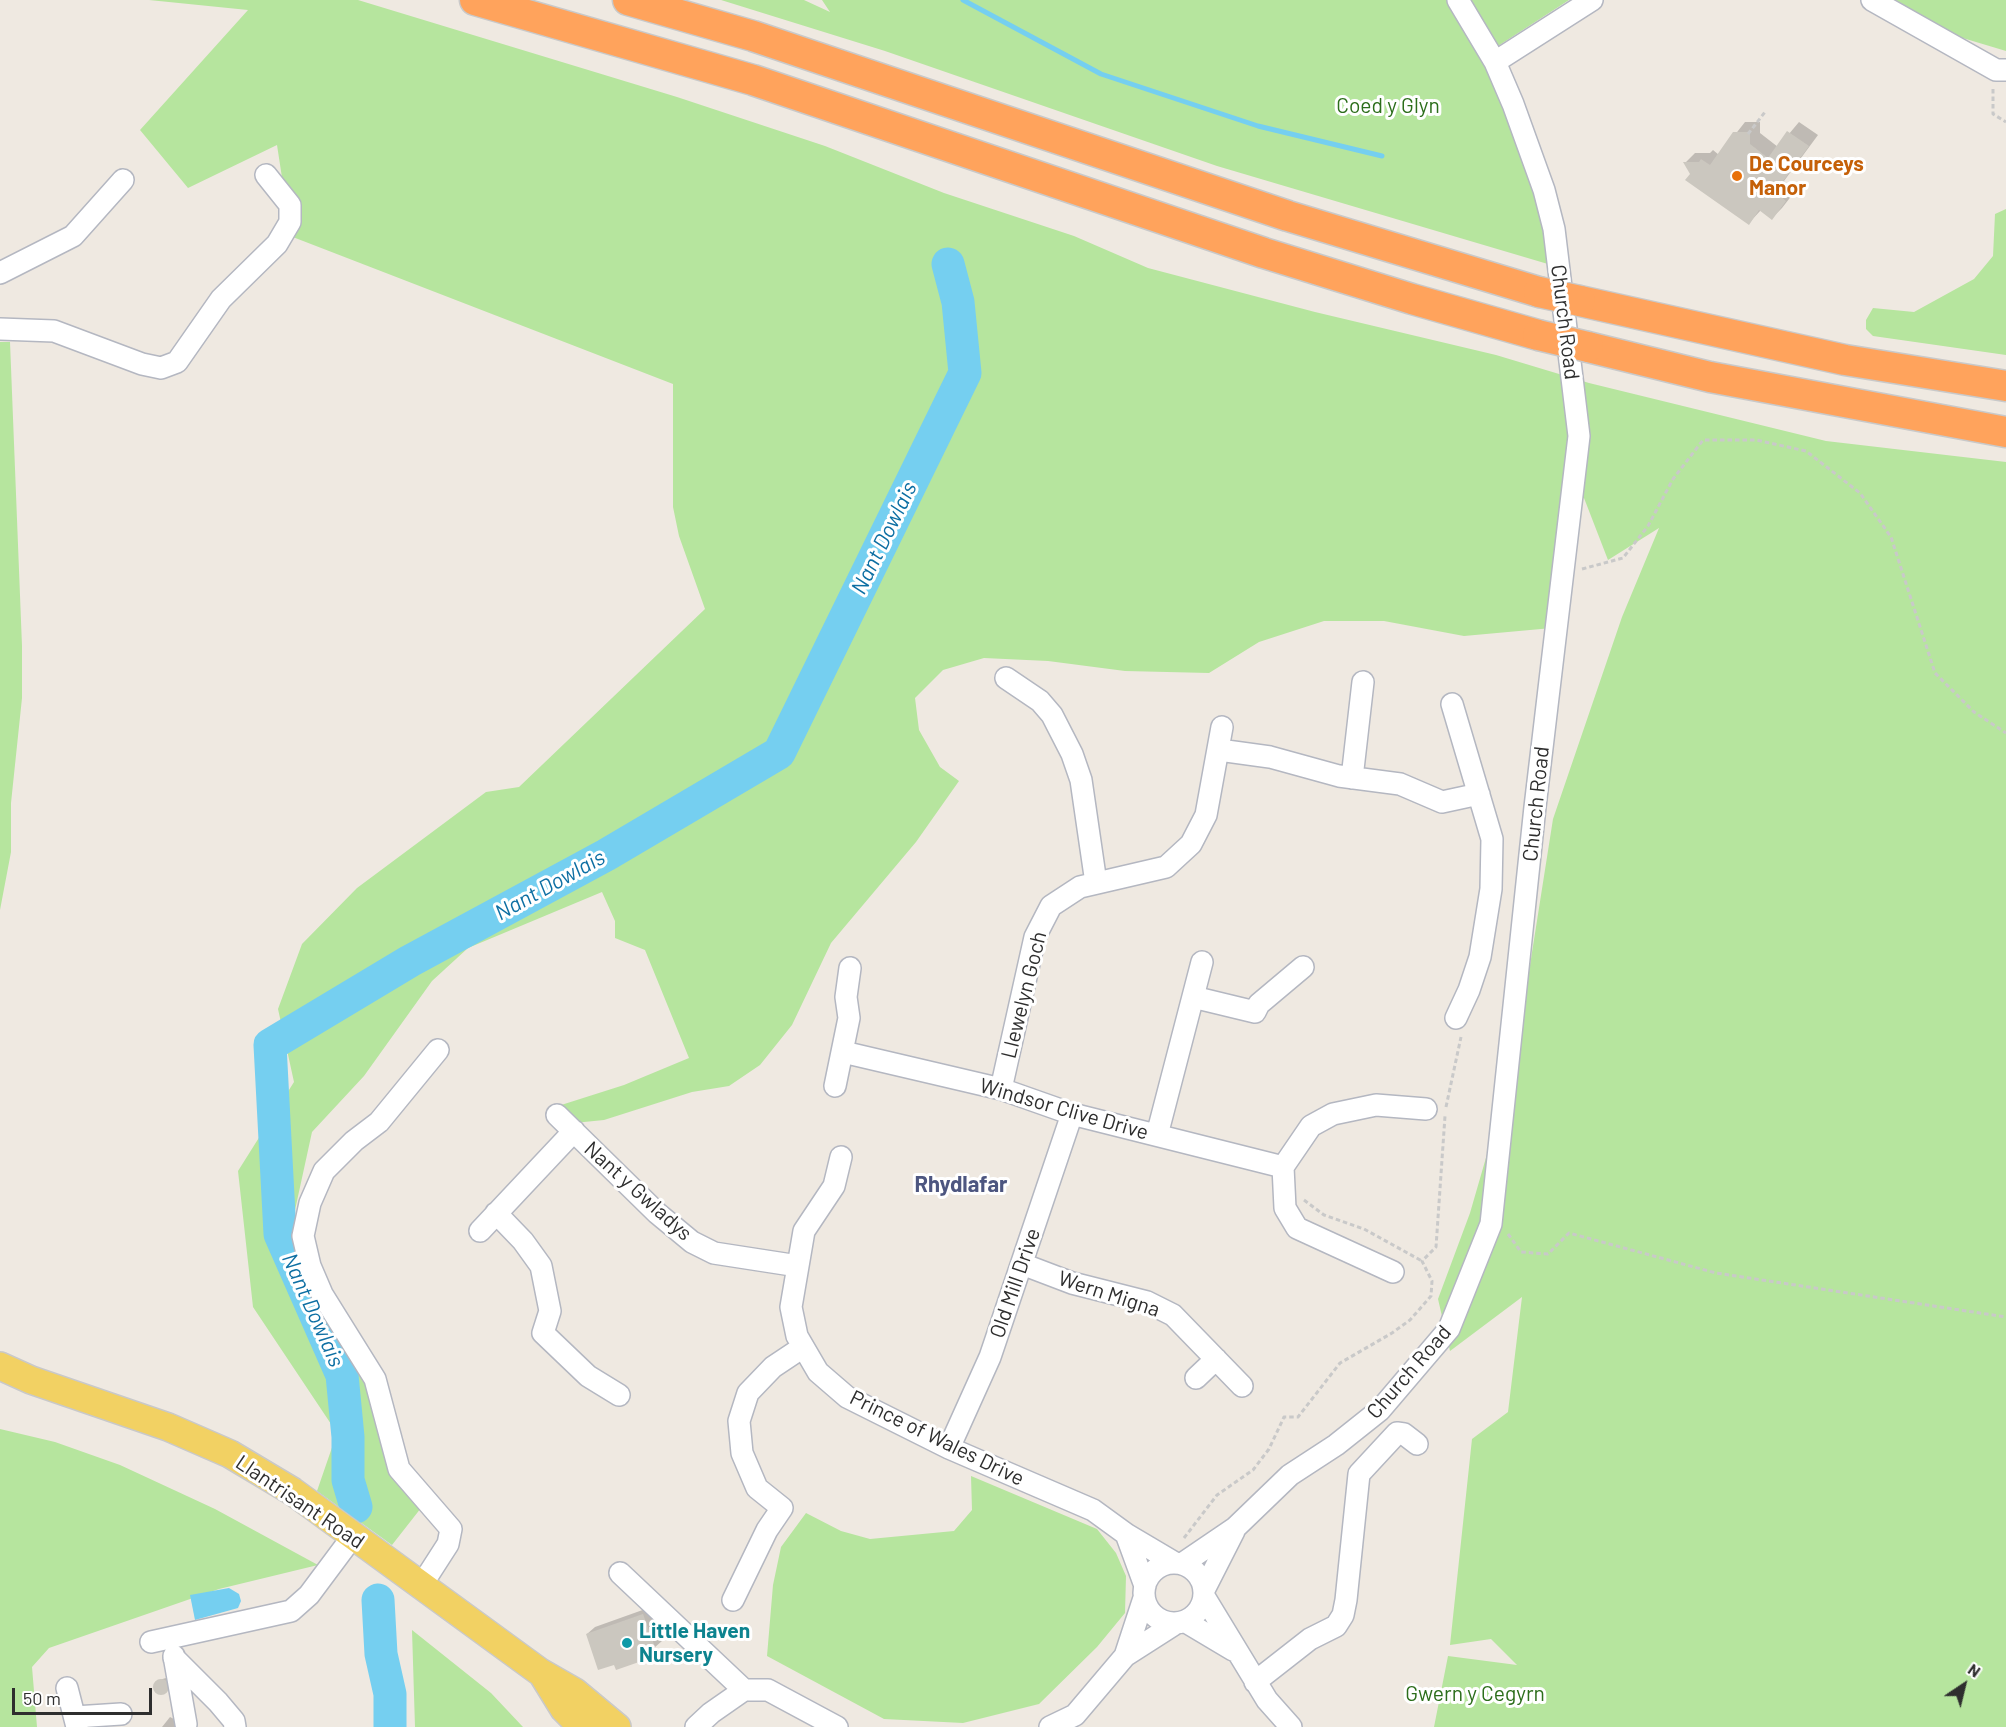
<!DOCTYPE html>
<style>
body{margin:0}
#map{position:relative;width:2006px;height:1727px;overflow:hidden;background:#efe9e1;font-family:Barlow,sans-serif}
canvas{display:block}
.north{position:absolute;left:1934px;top:1655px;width:60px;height:60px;-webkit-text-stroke:4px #fff;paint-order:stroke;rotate:35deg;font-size:16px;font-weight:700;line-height:24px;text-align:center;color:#2e2e2e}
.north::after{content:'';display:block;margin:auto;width:21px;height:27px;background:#2e2e2e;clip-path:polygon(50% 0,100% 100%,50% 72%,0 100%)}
.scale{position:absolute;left:12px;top:1688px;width:140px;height:27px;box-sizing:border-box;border:3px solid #2e2e2e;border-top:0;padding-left:8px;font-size:18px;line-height:21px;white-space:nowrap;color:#2e2e2e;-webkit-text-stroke:4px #fff;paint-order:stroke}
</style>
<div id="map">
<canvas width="2006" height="1727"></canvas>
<div class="north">N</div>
<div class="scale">50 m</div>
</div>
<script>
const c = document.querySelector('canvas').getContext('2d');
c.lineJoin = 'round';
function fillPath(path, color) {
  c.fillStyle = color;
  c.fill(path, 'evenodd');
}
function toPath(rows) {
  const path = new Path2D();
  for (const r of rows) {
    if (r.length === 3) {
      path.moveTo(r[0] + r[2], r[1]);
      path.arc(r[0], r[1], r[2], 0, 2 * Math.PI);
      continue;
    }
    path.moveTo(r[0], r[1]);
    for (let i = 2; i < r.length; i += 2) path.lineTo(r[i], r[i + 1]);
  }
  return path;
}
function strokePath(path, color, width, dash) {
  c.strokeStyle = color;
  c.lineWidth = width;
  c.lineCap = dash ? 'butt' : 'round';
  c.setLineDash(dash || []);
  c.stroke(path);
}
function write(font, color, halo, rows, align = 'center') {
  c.font = font + ' Barlow,sans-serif';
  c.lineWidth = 6;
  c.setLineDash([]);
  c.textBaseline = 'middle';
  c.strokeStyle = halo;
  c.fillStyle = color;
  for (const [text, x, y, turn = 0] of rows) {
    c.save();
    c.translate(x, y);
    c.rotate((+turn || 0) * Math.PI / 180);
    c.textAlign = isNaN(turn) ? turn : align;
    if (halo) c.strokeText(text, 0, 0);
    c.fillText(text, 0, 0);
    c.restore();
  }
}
const green = toPath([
 [149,0,358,0,677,97,825,146,944,193,1074,236,1148,268,1315,312,1496,355,1589,383,1826,441,2006,462,2006,1727,1434,1727,1448,1656,1517,1665,1491,1639,1450,1645,1472,1439,1508,1412,1522,1297,1450,1351,1438,1299,1470,1213,1516,1054,1553,819,1622,617,1659,528,1608,560,1584,498,1563,510,1552,628,1464,636,1384,621,1324,621,1259,642,1209,673,1125,671,1048,661,984,658,943,670,915,698,919,730,940,767,959,781,916,842,831,943,792,1025,760,1065,729,1086,692,1092,604,1120,564,1124,558,1106,624,1085,689,1058,645,950,615,938,615,921,602,892,468,948,432,981,364,1076,312,1132,290,1233,328,1316,365,1384,396,1483,421,1508,392,1545,317,1491,337,1433,253,1307,238,1171,294,1082,278,1009,302,944,357,888,486,792,519,787,705,609,679,536,673,507,673,384,285,234,285,197,277,145,188,188,140,130,248,10],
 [721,0,804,0,830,12,822,0,1451,0,1488,51,1558,267,1217,166,885,51],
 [1468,0,1569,0,1498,46],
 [1872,0,2006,0,2006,51,1946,33],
 [2006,209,2006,355,1873,336,1866,329,1866,320,1873,308,1914,312,1974,279,1993,256,1995,214],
 [0,342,10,342,22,646,22,698,11,803,11,852,0,910],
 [0,1429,55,1442,120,1465,215,1509,318,1565,219,1589,49,1648,32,1667,37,1727,0,1727],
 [971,1476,1097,1529,1116,1553,1126,1576,1125,1613,1097,1647,1039,1704,963,1723,884,1719,767,1656,773,1585,781,1547,806,1513,841,1531,870,1539,954,1531,972,1510],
 [412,1630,491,1693,523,1727,415,1727]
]);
const water = toPath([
 [229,1588,239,1594,241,1601,238,1608,195,1620,190,1595]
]);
const shadow = toPath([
 [1745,122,1760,122,1760,133,1778,147,1799,122,1818,135,1784,181,1796,190,1782,208,1772,218,1761,210,1749,223,1685,163,1695,153,1710,153,1713,150,1719,155],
 [651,1607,662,1641,639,1661,587,1634,595,1627],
 [166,1678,169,1690,163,1694,158,1692,155,1686,159,1680],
 [170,1717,174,1719,177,1727,162,1727]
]);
const stream = toPath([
 [963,0,1101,74,1258,126,1382,156]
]);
const river = toPath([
 [356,1507,348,1480,348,1437,342,1375,280,1234,270,1045,410,961,606,855,779,753,965,373,958,302,948,264],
 [378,1600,381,1654,390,1694,390,1727]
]);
const building = toPath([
 [1787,131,1809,146,1775,192,1786,201,1772,220,1759,210,1749,225,1685,180,1690,174,1683,162,1699,162,1701,159,1710,165,1733,132,1750,132,1750,144,1768,158],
 [643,1614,656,1650,638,1656,639,1662,616,1670,614,1665,598,1670,586,1634],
 [161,1687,8]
]);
const path = toPath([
 [1993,89,1993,114,2006,122],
 [1748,134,1765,112],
 [1582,569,1623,558,1648,526,1673,479,1703,440,1756,440,1806,451,1860,493,1891,537,1935,673,1974,712,2006,733],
 [1446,1107,1461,1037],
 [1304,1200,1324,1215,1364,1229,1422,1261],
 [1508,1234,1521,1252,1548,1254,1569,1233,1716,1273,2006,1317],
 [1184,1538,1217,1495,1253,1470,1269,1449,1284,1417,1298,1417,1340,1363,1392,1333,1410,1320,1431,1296,1432,1281,1422,1261,1436,1247,1445,1116]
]);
const minor = toPath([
 [1872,0,1996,70,2006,70],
 [1495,62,1592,0],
 [0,273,73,236,123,180],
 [0,329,54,331,142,364,161,368,177,362,221,299,277,244,290,222,290,205,266,175],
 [1006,678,1040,701,1052,715,1072,754,1081,780,1096,883],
 [1452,704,1492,839,1491,889,1480,957,1469,990,1456,1018],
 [1219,750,1270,757,1339,776,1400,784,1442,802,1479,794],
 [1352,778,1363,682],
 [1193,997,1255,1012,1259,1004,1303,967],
 [843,1052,1001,1089,1072,1114,1283,1167],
 [835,1086,849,1018,846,997,850,968],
 [1001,1089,1035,937,1051,906,1080,887,1166,867,1191,844,1206,815,1222,727],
 [557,1115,657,1213,692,1242,714,1253,798,1266],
 [1157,1135,1202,962],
 [841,1157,834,1186,804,1231,791,1307,797,1336,818,1372,847,1397,949,1448,1093,1510,1126,1534,1175,1563],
 [496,1213,523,1241,541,1266,550,1311,543,1333,588,1376,619,1395],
 [480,1231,574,1131],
 [1022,1264,1072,1283,1147,1302,1173,1315,1242,1386],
 [1393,1272,1297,1228,1285,1208,1283,1167,1311,1126,1333,1114,1376,1105,1426,1109],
 [1196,1378,1216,1359],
 [949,1448,990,1357,1072,1114],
 [1126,1534,1145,1586],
 [1174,1593,30],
 [1182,1564,1235,1528,1290,1475,1336,1445,1380,1410,1449,1329,1491,1224,1535,807,1579,436,1554,229,1544,190,1513,104,1495,62,1458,0],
 [620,1573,744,1690],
 [421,1586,448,1544,451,1529,399,1469,375,1379,322,1294,310,1266,303,1236,310,1203,324,1171,354,1141,379,1122,438,1050],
 [1205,1588,1234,1531],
 [1205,1598,1267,1700,1291,1727],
 [733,1600,767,1530,782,1508,757,1488,742,1453,739,1421,748,1393,773,1367,803,1347],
 [1186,1622,1233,1650],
 [151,1642,291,1611,309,1595,353,1536],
 [174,1656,186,1724],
 [1125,1656,1144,1598],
 [174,1658,218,1702,234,1721,235,1727],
 [1255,1682,1310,1639,1336,1626,1343,1615,1346,1600,1359,1474,1397,1433,1404,1434,1417,1444],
 [67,1688,77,1727],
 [75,1717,121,1714],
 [696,1727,711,1713,744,1690,768,1690,837,1727],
 [1050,1727,1075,1715,1125,1656,1175,1624]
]);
const major = toPath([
 [0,1366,31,1380,168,1427,230,1454,292,1491,540,1672,575,1692,617,1727],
 [543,1675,564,1709,582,1727]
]);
const highway = toPath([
 [475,0,753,80,1264,253,1412,299,1538,335],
 [628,0,753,36,1288,216,1539,292],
 [1580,301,1845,360,2006,386],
 [1588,347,1710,377,2006,432]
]);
const highwayBridge = toPath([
 [1539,292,1580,301],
 [1538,335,1588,347]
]);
const markers = [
 [1737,176,6,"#e8710a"],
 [627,1643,6,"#0f9aa8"]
];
const parkNames = [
 ["Coed y Glyn",1388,106],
 ["Gwern y Cegyrn",1475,1694]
];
const foodNames = [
 ["De Courceys",1749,164],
 ["Manor",1749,188]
];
const streetNames = [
 ["Church Road",1565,322,83],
 ["Church Road",1536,804,-84],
 ["Llewelyn Goch",1024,995,-76],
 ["Windsor Clive Drive",1064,1109,16],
 ["Nant y Gwladys",638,1191,42],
 ["Old Mill Drive",1015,1283,-71],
 ["Wern Migna",1109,1294,18],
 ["Church Road",1409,1372,-49],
 ["Prince of Wales Drive",937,1438,26],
 ["Llantrisant Road",300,1502,34]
];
const cultureNames = [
 ["Little Haven",639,1631],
 ["Nursery",639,1655]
];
const waterNames = [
 ["Nant Dowlais",884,538,-64],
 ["Nant Dowlais",550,885,-29],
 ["Nant Dowlais",313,1310,66]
];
const neighbourhoodNames = [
 ["Rhydlafar",961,1185]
];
fillPath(green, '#b6e59e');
fillPath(water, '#75cff0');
fillPath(shadow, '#0003');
strokePath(stream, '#75cff0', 5);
strokePath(river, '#75cff0', 33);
fillPath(building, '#cbc7bf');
strokePath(minor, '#b4b7c1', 24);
strokePath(major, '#c9c9c9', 30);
strokePath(highway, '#c9c9c9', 33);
strokePath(path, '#c9c9c9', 3, [4.5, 3]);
strokePath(minor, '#fff', 21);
strokePath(major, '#f2d163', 27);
strokePath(highway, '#ffa35c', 30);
strokePath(highwayBridge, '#c9c9c9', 33, []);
strokePath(highwayBridge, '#ffa35c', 30);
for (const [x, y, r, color] of markers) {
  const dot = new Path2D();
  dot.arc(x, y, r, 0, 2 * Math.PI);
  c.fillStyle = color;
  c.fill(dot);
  strokePath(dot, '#fff', 2);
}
write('21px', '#2c6e1b', '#fff', parkNames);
write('bold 21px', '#c56008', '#fff', foodNames, 'left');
write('21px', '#2e2e2e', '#fff', streetNames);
write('bold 21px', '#0d838f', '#fff', cultureNames, 'left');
write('italic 22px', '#0d6fa3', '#fff', waterNames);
write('bold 22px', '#4d5680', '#fff', neighbourhoodNames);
</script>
